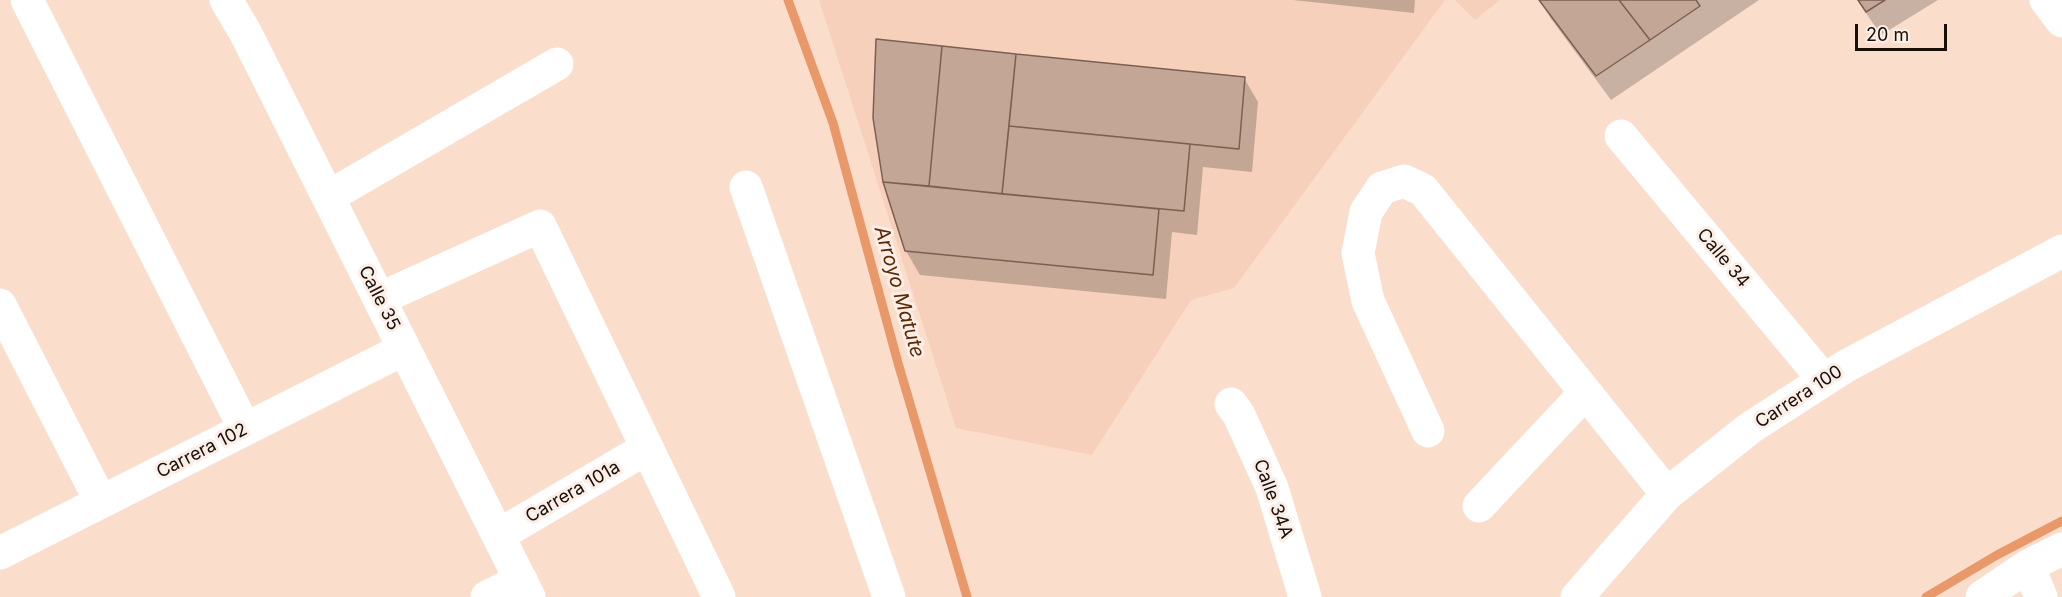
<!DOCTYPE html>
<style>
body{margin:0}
#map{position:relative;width:2062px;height:597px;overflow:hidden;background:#fbddcc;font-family:Inter,sans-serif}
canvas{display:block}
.scale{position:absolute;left:1855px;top:24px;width:92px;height:27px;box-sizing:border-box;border:3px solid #190f09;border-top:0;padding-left:8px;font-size:18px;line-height:21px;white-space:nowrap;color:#190f09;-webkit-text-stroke:4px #fbeee7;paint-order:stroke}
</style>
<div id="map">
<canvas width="2062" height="597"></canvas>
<div class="scale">20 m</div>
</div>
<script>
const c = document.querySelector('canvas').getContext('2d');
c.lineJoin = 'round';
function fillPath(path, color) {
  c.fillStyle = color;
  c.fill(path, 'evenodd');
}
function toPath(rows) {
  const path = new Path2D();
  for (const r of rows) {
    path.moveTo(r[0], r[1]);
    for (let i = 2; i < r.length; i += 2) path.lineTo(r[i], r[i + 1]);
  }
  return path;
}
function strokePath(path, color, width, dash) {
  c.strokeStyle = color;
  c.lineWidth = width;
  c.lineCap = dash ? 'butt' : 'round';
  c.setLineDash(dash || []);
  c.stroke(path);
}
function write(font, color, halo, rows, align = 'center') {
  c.font = font + ' Inter,sans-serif';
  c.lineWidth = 6;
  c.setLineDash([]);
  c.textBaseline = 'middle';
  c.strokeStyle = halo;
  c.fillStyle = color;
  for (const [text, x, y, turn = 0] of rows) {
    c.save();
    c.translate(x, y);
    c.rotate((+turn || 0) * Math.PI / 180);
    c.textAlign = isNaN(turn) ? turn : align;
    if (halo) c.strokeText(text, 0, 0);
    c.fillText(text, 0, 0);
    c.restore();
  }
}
const built = toPath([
 [819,0,1445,0,1234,288,1191,300,1092,455,956,428],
 [1455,0,1500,0,1475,20]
]);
const shadow = toPath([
 [1293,0,1415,0,1414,13],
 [1540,0,1759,0,1611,100,1551,19],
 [1857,0,1938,0,1881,35],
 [877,41,1244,78,1258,102,1252,172,1203,167,1197,235,1172,232,1166,299,920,275,906,251,884,182]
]);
const stream = toPath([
 [788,0,833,123,898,363,967,597],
 [1926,597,1997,555,2062,521]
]);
const building = toPath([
 [1539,0,1619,0,1650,40,1596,76,1539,0],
 [1619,0,1696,0,1700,6,1650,40,1619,0],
 [1858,0,1885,0,1866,12,1858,0],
 [876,39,942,46,929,186,883,182,873,118,876,39],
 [942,46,1016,54,1002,194,929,186,942,46],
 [1016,54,1245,77,1239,149,1009,126,1016,54],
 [1009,126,1190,144,1184,211,1002,194,1009,126],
 [883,182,1159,209,1153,275,905,251,883,182]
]);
const minor = toPath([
 [27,0,245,429],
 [226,0,245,32,529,597],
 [2046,0,2062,21],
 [1621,136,1824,380],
 [746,187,889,597],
 [328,197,557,64],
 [379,299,540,226,719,597],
 [0,305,101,502],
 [1231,404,1239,415,1272,488,1305,597],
 [1428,431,1368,301,1358,253,1366,212,1382,188,1404,181,1423,190,1667,494],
 [1479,506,1585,393],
 [499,535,647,448],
 [0,553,404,349],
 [2028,566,2041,597],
 [487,597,521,580],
 [1577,597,1667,494,1750,428,1846,366,2062,251],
 [1982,597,2028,566,2062,549]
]);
const streetNames = [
 ["Calle 34",1723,258,50],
 ["Calle 35",379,298,63],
 ["Carrera 100",1799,397,-33],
 ["Carrera 102",202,451,-27],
 ["Carrera 101a",573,492,-30],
 ["Calle 34A",1273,499,70]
];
const waterNames = [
 ["Arroyo Matute",899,292,74]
];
fillPath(built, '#f6d0bb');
fillPath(shadow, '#0003');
strokePath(stream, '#e99869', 9);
fillPath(building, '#c3a696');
strokePath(building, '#7b6052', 1.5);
strokePath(minor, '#fff', 33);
write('18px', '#190f09', '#fbeee7', streetNames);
write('italic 20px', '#5c2903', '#fbeee7', waterNames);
</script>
